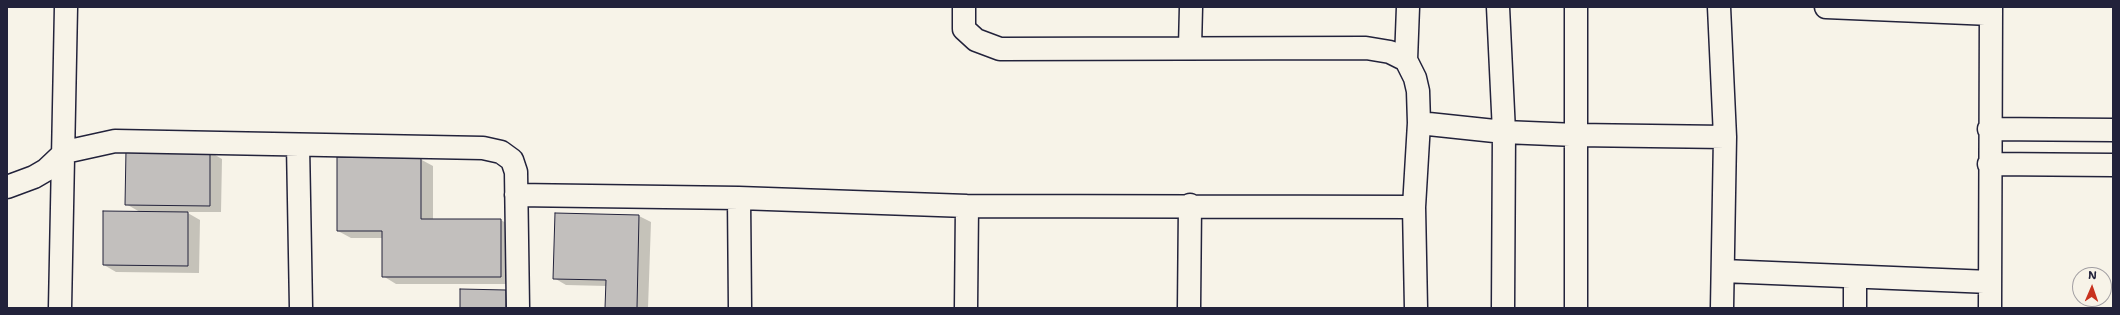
<!DOCTYPE html>
<style>
body{margin:0}
#map{position:relative;width:2120px;height:315px;overflow:hidden;background:#f7f3e8;font-family:"Shantell Sans",sans-serif}
canvas{display:block}
.frame{position:absolute;inset:0;border:8px solid #22223b;pointer-events:none}
.north{position:absolute;left:2072px;top:267px;width:40px;height:40px;box-sizing:border-box;background:#f7f3e8;border:1px solid #a29fa3;border-radius:50%;rotate:2deg;font-size:11px;font-weight:700;line-height:16px;text-align:center;color:#22223b}
.north::after{content:'';display:block;margin:auto;width:14px;height:18px;background:#c8321e;clip-path:polygon(50% 0,100% 100%,50% 72%,0 100%)}
</style>
<div id="map">
<canvas width="2120" height="315"></canvas>
<div class="frame"></div>
<div class="north">N</div>
</div>
<script>
const c = document.querySelector('canvas').getContext('2d');
c.lineJoin = 'round';
function fillPath(path, color) {
  c.fillStyle = color;
  c.fill(path, 'evenodd');
}
function toPath(rows) {
  const path = new Path2D();
  for (const r of rows) {
    path.moveTo(r[0], r[1]);
    for (let i = 2; i < r.length; i += 2) path.lineTo(r[i], r[i + 1]);
  }
  return path;
}
function strokePath(path, color, width, dash) {
  c.strokeStyle = color;
  c.lineWidth = width;
  c.lineCap = dash ? 'butt' : 'round';
  c.setLineDash(dash || []);
  c.stroke(path);
}
const shadow = toPath([
 [210,152,222,159,221,212,186,212,200,220,199,273,116,272,104,265,140,212,126,204],
 [420,159,433,166,433,220,501,220,514,228,514,284,396,284,383,276,383,238,351,238,338,231],
 [639,216,651,222,648,308,606,308,607,286,566,285,554,278],
 [506,291,515,296,515,308,461,308]
]);
const building = toPath([
 [126,150,210,151,210,206,125,205,126,150],
 [337,157,421,158,421,219,501,219,501,277,382,277,382,231,337,231,337,157],
 [103,211,188,212,188,266,103,265,103,211],
 [555,213,639,215,637,308,605,308,606,280,553,279,555,213],
 [460,289,506,290,506,308,460,308,460,289]
]);
const minor = toPath([
 [964,7,964,29,976,40,1000,49,1366,48,1390,52,1406,60,1415,78,1418,91,1419,123,1414,207,1416,308],
 [1498,7,1504,132,1503,308],
 [1576,7,1576,308],
 [1719,7,1725,137,1722,308],
 [1826,7,1991,14],
 [1190,47,1191,7],
 [1406,60,1408,7],
 [1419,123,1504,132,1576,135,1725,137],
 [1989,129,2113,130],
 [298,145,301,308],
 [1989,164,2113,165],
 [7,187,34,177,46,170,65,152,115,141,483,148,501,152,512,160,516,172,518,308],
 [516,195,739,198,967,206,1414,207],
 [739,198,740,308],
 [1723,271,1990,282],
 [1855,277,1855,308],
 [60,308,66,7],
 [966,308,967,206],
 [1189,308,1190,205],
 [1990,308,1991,7]
]);
fillPath(shadow, '#0003');
fillPath(building, '#c2bfbd');
strokePath(building, '#22223b', 1);
strokePath(minor, '#22223b', 25);
strokePath(minor, '#f7f3e8', 22);
</script>
